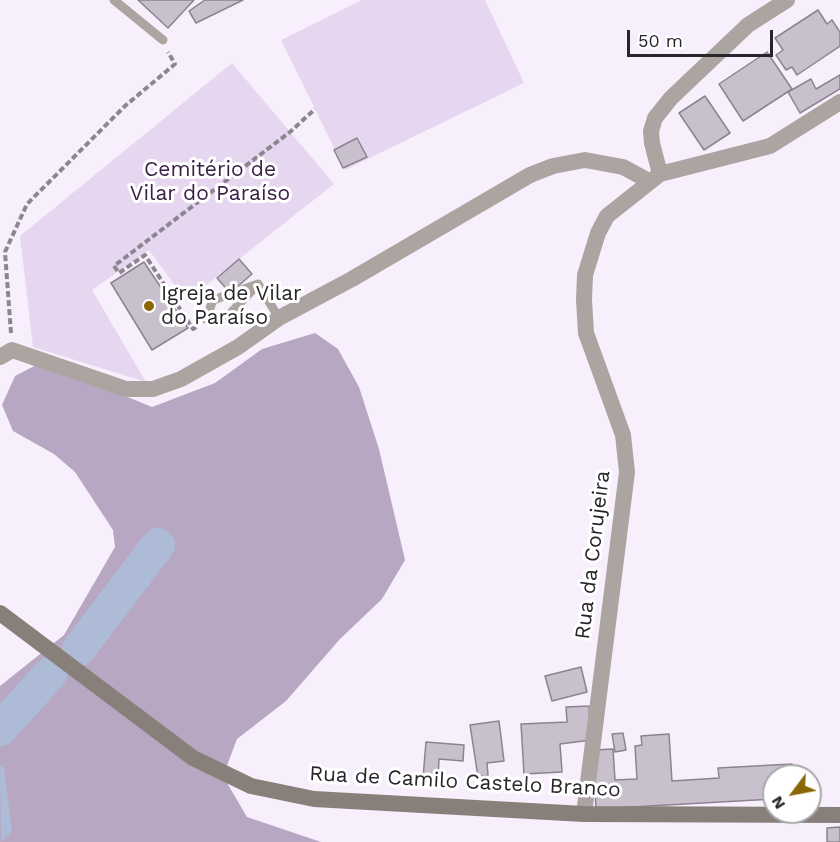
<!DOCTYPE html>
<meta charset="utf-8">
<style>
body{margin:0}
#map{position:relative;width:840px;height:842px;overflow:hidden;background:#f8effd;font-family:"Work Sans",sans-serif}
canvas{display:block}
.north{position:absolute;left:762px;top:764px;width:60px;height:60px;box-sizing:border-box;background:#fff;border:2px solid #a9a8aa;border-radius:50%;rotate:238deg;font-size:16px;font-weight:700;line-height:24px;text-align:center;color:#29262b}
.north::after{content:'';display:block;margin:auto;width:21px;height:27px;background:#8a6705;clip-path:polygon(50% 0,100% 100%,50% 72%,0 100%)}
.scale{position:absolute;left:627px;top:30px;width:146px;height:27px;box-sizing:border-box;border:3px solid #29262b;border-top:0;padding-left:8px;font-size:18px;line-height:21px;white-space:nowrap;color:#29262b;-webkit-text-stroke:4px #fff;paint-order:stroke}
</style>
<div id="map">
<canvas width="840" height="842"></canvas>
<div class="north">N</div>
<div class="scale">50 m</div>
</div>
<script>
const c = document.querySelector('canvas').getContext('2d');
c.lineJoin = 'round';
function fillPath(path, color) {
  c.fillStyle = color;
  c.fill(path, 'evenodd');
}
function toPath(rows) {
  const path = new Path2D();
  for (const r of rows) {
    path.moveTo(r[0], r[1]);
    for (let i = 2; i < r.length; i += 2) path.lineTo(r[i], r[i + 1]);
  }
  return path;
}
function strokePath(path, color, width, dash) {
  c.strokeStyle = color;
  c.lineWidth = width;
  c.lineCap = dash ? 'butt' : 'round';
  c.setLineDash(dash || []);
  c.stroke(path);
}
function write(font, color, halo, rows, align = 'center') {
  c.font = font + ' "Work Sans",sans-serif';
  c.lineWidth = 6;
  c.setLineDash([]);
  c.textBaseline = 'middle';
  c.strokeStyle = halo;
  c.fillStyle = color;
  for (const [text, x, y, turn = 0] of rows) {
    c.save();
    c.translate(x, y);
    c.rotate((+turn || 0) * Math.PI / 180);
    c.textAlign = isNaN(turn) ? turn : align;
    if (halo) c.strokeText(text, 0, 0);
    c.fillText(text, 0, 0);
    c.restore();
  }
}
const green = toPath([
 [362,0,485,0,524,83,345,170,281,40],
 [232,63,334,184,186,301,149,250,92,290,146,382,33,347,20,236]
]);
const forest = toPath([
 [315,333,338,349,359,387,379,449,405,560,382,599,340,639,286,701,237,739,223,776,247,817,321,842,0,842,0,686,64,635,115,547,113,530,75,472,54,454,13,431,2,405,15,376,42,362,152,407,215,383,262,349]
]);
const water = toPath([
 [0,765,4,768,12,831,1,842]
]);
const river = toPath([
 [79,649,158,545],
 [0,729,50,674]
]);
const building = toPath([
 [138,0,194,0,168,28,138,0],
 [205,0,243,0,196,23,189,11,205,0],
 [818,10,827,24,832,20,840,32,840,46,797,75,792,67,786,70,776,55,783,50,775,38,818,10],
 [767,52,792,89,743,121,719,84,767,52],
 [840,75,840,89,800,113,788,92,811,79,816,89,840,75],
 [705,96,730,133,704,150,679,113,705,96],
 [357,138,367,157,343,168,334,150,357,138],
 [239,259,252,274,230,293,217,278,239,259],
 [144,262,188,328,152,350,111,283,144,262],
 [581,667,587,692,552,701,545,676,581,667],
 [589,706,591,740,560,744,562,772,524,774,521,724,567,722,566,707,589,706],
 [499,721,504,761,487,763,488,775,478,777,470,725,499,721],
 [623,733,626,750,615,752,612,734,623,733],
 [669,734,672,781,719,778,718,768,792,764,793,776,774,776,774,799,596,809,593,750,613,749,615,780,637,779,635,746,642,745,641,736,669,734],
 [426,742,464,745,463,761,439,759,438,779,423,778,426,742],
 [840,827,840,842,827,842,827,828,840,827]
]);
const path = toPath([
 [196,327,193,329,145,255,119,273,114,266,290,132,315,109],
 [11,333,5,252,27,204,125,106,175,64,168,52]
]);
const service = toPath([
 [114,0,163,40],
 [258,284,225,319,206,319,213,300,258,284],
 [258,284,279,318]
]);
const minor = toPath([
 [660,174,652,143,651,131,655,118,671,98,748,25,787,0],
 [0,357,12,350,126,389,153,389,181,379,238,347,279,318,352,279,530,175,553,166,585,160,623,167,649,181],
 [584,814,627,472,623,435,586,333,584,300,585,275,598,233,607,216,660,174,770,146,840,102]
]);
const secondary = toPath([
 [0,613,193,758,251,786,314,799,584,814,840,815]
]);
const markers = [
 [149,306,6,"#8a6705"]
];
const parkNames = [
 ["Cemitério de",210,170],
 ["Vilar do Paraíso",210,194]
];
const poiNames = [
 ["Igreja de Vilar",161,294],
 ["do Paraíso",161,318]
];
const streetNames = [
 ["Rua da Corujeira",593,555,-83],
 ["Rua de Camilo Castelo Branco",465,782,3]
];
fillPath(green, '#e6d6ef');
fillPath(forest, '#b8a7c2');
fillPath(water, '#adbbd7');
strokePath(river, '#adbbd7', 34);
fillPath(building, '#c9c0cd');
strokePath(building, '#8c8390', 1.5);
strokePath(path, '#8c8690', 4, [6, 3]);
strokePath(service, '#aca4a1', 9);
strokePath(minor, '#aca4a1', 16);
strokePath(secondary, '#897f7a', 16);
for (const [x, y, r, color] of markers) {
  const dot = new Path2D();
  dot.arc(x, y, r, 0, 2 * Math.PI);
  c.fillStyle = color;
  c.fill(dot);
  strokePath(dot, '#fff', 2);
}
write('21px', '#3a2046', '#fff', parkNames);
write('21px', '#29262b', '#fff', poiNames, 'left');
write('21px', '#29262b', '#fff', streetNames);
</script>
